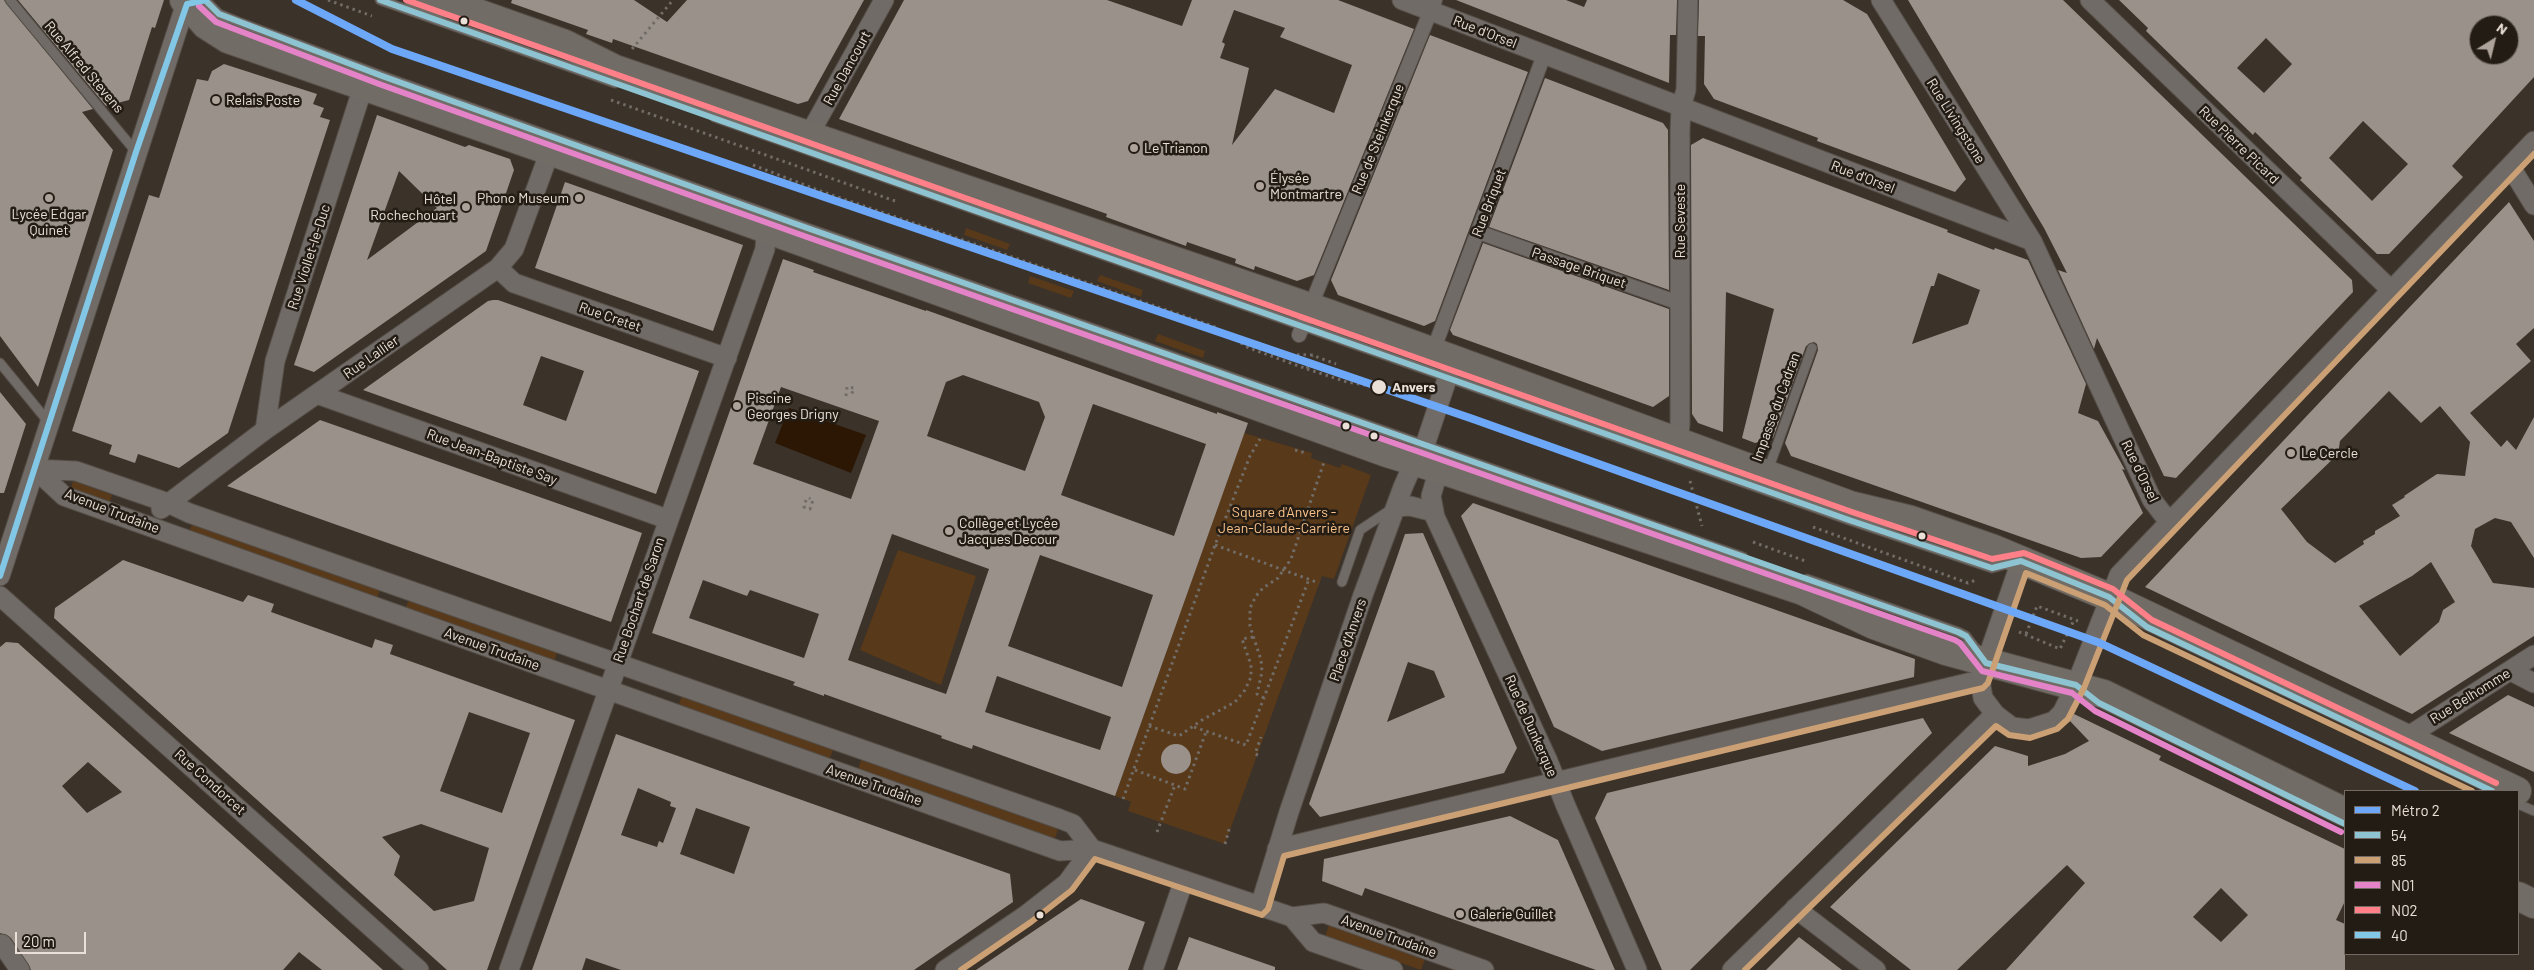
<!DOCTYPE html>
<meta charset="utf-8">
<style>
body{margin:0}
#map{position:relative;width:2534px;height:970px;overflow:hidden;background:#3b322a;font-family:Barlow,sans-serif}
canvas{display:block}
.legend{position:absolute;left:2344px;top:790px;width:175px;height:165px;box-sizing:border-box;background:#231c15;border:1px solid #736a63;margin:0;padding:6px 9px;list-style:none;font-size:15px;color:#eae0d7}
.legend li{display:flex;align-items:center;gap:10px;height:25px}
.legend b{width:25px;border:1px solid #736a63}
.north{position:absolute;left:2469px;top:15px;width:50px;height:50px;box-sizing:border-box;background:#231c15;border:1px solid #736a63;border-radius:50%;rotate:36deg;font-size:14px;font-weight:700;line-height:20px;text-align:center;color:#eae0d7}
.north::after{content:'';display:block;margin:auto;width:18px;height:22px;background:#ada39a;clip-path:polygon(50% 0,100% 100%,50% 72%,0 100%)}
.scale{position:absolute;left:15px;top:932px;width:71px;height:22px;box-sizing:border-box;border:2px solid #eae0d7;border-top:0;padding-left:6px;font-size:15px;line-height:18px;white-space:nowrap;color:#eae0d7;-webkit-text-stroke:4px #231c15;paint-order:stroke}
</style>
<div id="map">
<canvas width="2534" height="970"></canvas>
<ul class="legend">
<li><b style="height:6px;background:#6da7f7"></b>Métro 2</li>
<li><b style="height:6px;background:#8ec3d1"></b>54</li>
<li><b style="height:6px;background:#cba074"></b>85</li>
<li><b style="height:6px;background:#e483c8"></b>N01</li>
<li><b style="height:6px;background:#ff8088"></b>N02</li>
<li><b style="height:6px;background:#82c8e6"></b>40</li>
</ul>
<div class="north">N</div>
<div class="scale">20 m</div>
</div>
<script>
const c = document.querySelector('canvas').getContext('2d');
c.lineJoin = 'round';
function fillPath(path, color) {
  c.fillStyle = color;
  c.fill(path, 'evenodd');
}
function toPath(rows) {
  const path = new Path2D();
  for (const r of rows) {
    if (r.length === 3) {
      path.moveTo(r[0] + r[2], r[1]);
      path.arc(r[0], r[1], r[2], 0, 2 * Math.PI);
      continue;
    }
    path.moveTo(r[0], r[1]);
    for (let i = 2; i < r.length; i += 2) path.lineTo(r[i], r[i + 1]);
  }
  return path;
}
function strokePath(path, color, width, dash) {
  c.strokeStyle = color;
  c.lineWidth = width;
  c.lineCap = dash ? 'butt' : 'round';
  c.setLineDash(dash || []);
  c.stroke(path);
}
function write(font, color, halo, rows, align = 'center') {
  c.font = font + ' Barlow,sans-serif';
  c.lineWidth = 5;
  c.setLineDash([]);
  c.textBaseline = 'middle';
  c.strokeStyle = halo;
  c.fillStyle = color;
  for (const [text, x, y, turn = 0] of rows) {
    c.save();
    c.translate(x, y);
    c.rotate((+turn || 0) * Math.PI / 180);
    c.textAlign = isNaN(turn) ? turn : align;
    if (halo) c.strokeText(text, 0, 0);
    c.fillText(text, 0, 0);
    c.restore();
  }
}
const green = toPath([
 [966,228,1010,244,1007,250,964,235],
 [1100,275,1143,290,1141,297,1097,281],
 [1030,276,1074,291,1071,298,1028,283],
 [1158,334,1205,351,1203,358,1155,341],
 [1244,433,1312,453,1311,458,1340,468,1342,464,1371,475,1334,579,1322,576,1225,844,1128,811,1131,802,1115,796],
 [73,481,112,495,109,505,70,492],
 [192,523,380,589,377,600,189,534],
 [898,550,976,576,941,685,860,650],
 [409,599,557,652,554,663,405,610],
 [682,696,833,750,829,760,678,706],
 [861,760,1053,827,1058,830,1054,840,858,770],
 [1329,925,1425,959,1421,970,1325,936]
]);
const water = toPath([
 [789,408,866,435,851,473,775,443]
]);
const building = toPath([
 [0,0,4,0,93,109,82,112,113,150,38,387,0,336],
 [18,0,164,0,155,28,152,27,129,100,106,106],
 [512,0,634,0,667,22,687,0,864,0,808,101,798,104,613,39,612,43,586,34,588,30,511,3],
 [904,0,1107,0,1182,26,1192,0,1338,0,1414,29,1314,275,1297,281,1255,266,1254,270,1235,263,1236,259,1187,242,1186,246,1106,217,1107,214,839,119],
 [1234,10,1285,28,1280,37,1352,65,1334,113,1275,89,1232,145,1249,68,1220,58,1225,44,1222,42],
 [1456,0,1566,0,1584,7,1587,0,1677,0,1676,35,1670,35,1669,83],
 [1699,0,1843,0,1867,14,1966,179,1955,192,1817,141,1818,138,1714,99,1704,84,1705,36,1698,36],
 [1908,0,2063,0,2352,280,2353,292,2176,478,2164,476,2097,338,2094,349,2058,270,2067,273,2044,228],
 [2119,0,2534,0,2534,77,2452,166,2463,177,2389,254,2377,254,2300,180,2302,178,2255,132,2253,135,2146,31,2148,28],
 [2479,25,2509,25,2509,55,2479,55],
 [2266,38,2292,64,2264,93,2237,68],
 [2363,121,2408,164,2372,201,2329,158],
 [1430,35,1528,72,1435,321,1424,326,1338,295,1331,280],
 [224,64,317,94,313,104,324,108,320,117,330,120,228,433,179,468,138,454,135,463,109,454,112,445,72,431,149,195,159,198,197,79,208,81,212,71],
 [1545,78,1663,123,1668,130,1669,290,1489,227],
 [377,115,465,147,469,145,510,159,514,170,486,251,314,372,294,365],
 [399,171,437,208,367,260],
 [1703,138,1948,230,1947,232,1994,250,1995,248,2028,260,2086,384,2078,413,2098,421,2125,470,2122,469,2143,513,2101,557,2081,558,1791,456,1785,443,1818,350,1817,344,1814,342,1806,346,1773,438,1755,443,1742,438,1774,309,1726,292,1723,432,1698,423,1692,414,1691,145],
 [1938,273,1980,290,1968,324,1912,344,1931,286,1934,286],
 [565,182,743,245,713,331,535,268],
 [2509,202,2534,241,2534,328,2516,344,2531,361,2470,413,2501,447,2507,440,2516,450,2534,417,2534,558,2511,522,2495,518,2475,529,2471,546,2493,583,2534,588,2534,636,2412,714,2145,587],
 [2389,391,2421,423,2440,406,2470,442,2465,476,2437,474,2404,496,2405,497,2392,505,2400,516,2375,531,2375,534,2363,541,2364,544,2335,563,2307,542,2281,509,2338,454,2340,441],
 [2431,562,2455,602,2443,610,2439,622,2400,656,2359,606,2412,576],
 [1483,243,1669,309,1669,396,1653,407,1453,335,1450,330],
 [783,259,814,270,813,272,926,311,926,310,1217,414,1217,412,1248,423,1115,796,973,745,972,749,941,738,942,736,824,694,824,696,793,685,795,682,652,633],
 [963,375,1039,402,1045,417,1025,471,927,436,946,382],
 [781,387,879,421,851,499,753,464],
 [1093,404,1206,444,1174,536,1061,495],
 [892,534,989,569,946,694,848,660],
 [1040,555,1153,595,1122,687,1008,646],
 [703,580,747,596,750,590,819,614,804,658,689,618],
 [997,676,1111,717,1100,750,985,712],
 [493,300,498,300,699,371,656,494,363,390,488,301],
 [541,356,584,371,566,421,523,405],
 [0,392,26,424,4,493,0,493],
 [320,420,642,533,611,622,227,486],
 [1473,503,1915,659,1914,677,1602,751,1554,727,1461,516],
 [1423,533,1517,748,1504,773,1320,817,1309,804,1395,563,1405,534],
 [1408,662,1434,671,1445,697,1387,722],
 [123,560,243,602,248,595,274,604,271,612,372,648,375,639,393,645,390,654,575,720,487,970,447,970,54,618,55,608],
 [469,712,530,733,502,813,440,791],
 [421,824,489,848,474,901,434,911,394,875,400,856,382,837],
 [6,642,18,643,383,970,322,970,299,952,283,970,31,970,11,938,0,933,0,647],
 [88,762,122,792,87,813,62,786],
 [2508,695,2534,707,2534,772,2449,733],
 [2074,714,2161,756,2159,760,2345,849,2345,901,2336,920,2345,924,2345,970,2006,970,2085,883,2067,865,1957,970,1911,970,1830,907,1995,746,2028,756,2028,766,2065,754,2089,741,2070,721],
 [2221,888,2248,915,2221,942,2193,917],
 [1923,718,1932,733,1690,970,1662,970,1595,818,1607,793],
 [616,734,1010,874,1013,902,914,970,621,970,586,958,582,970,532,970],
 [638,788,671,802,670,806,676,808,663,843,659,841,657,847,621,835],
 [696,808,750,827,734,874,680,854],
 [1176,759,15],
 [1510,816,1558,840,1615,970,1596,970,1365,888,1362,896,1322,881,1324,859],
 [1081,899,1145,922,1128,970,976,970],
 [1189,937,1275,967,1275,970,1177,970],
 [1799,937,1842,970,1766,970]
]);
const path = toPath([
 [328,0,372,16],
 [632,49,673,0],
 [611,100,895,201],
 [753,165,823,192,1213,326,1249,348,1307,369,1312,355],
 [1271,354,1312,355,1336,364],
 [1307,369,1347,382,1408,392],
 [846,396,847,387,854,388,851,396],
 [1295,450,1306,453],
 [1690,481,1702,526],
 [806,500,804,507,810,509,813,500,809,498],
 [1813,527,1968,583,1976,580],
 [1753,542,1808,562],
 [1215,545,1319,583],
 [2019,632,2060,649,2074,620],
 [2026,634,2037,606,2078,621],
 [1264,698,1257,694,1262,672,1261,660,1250,626,1250,608,1256,596,1263,588,1278,578,1291,559,1324,462],
 [1149,726,1179,736,1202,720,1235,702,1245,690,1251,677,1251,665,1242,639,1253,637],
 [1194,727,1246,745,1309,579],
 [1258,755,1255,754,1261,737],
 [1135,770,1185,789,1206,732],
 [1123,799,1215,545,1250,456,1260,439],
 [1157,832,1175,785],
 [1225,844,1230,826]
]);
const service = toPath([
 [10,0,136,152],
 [205,0,219,14,241,23,382,76,810,229,1743,557],
 [380,0,615,83],
 [714,117,1849,520,1992,568,2011,563],
 [0,363,50,424],
 [1767,473,1812,348],
 [1807,579,1958,632,1966,636,1979,653],
 [1342,582,1360,530,1393,508],
 [2518,804,2534,811]
]);
const pedestrian = toPath([
 [1478,232,1679,303],
 [1299,335,1435,0],
 [1433,351,1544,55]
]);
const minor = toPath([
 [1402,0,2032,241],
 [1881,0,2032,241,2152,500,2169,522],
 [2090,0,2390,289],
 [809,135,884,0],
 [2510,166,2534,205],
 [498,268,514,283,727,358],
 [317,394,667,519],
 [265,430,275,361,363,87],
 [1678,442,1680,425,1680,131,1681,107,1686,90,1688,0],
 [35,469,64,496,1060,851,1092,849,1292,917,1324,913,1484,970],
 [35,469,76,471,168,503,189,513,1060,819,1073,824,1092,849],
 [1439,469,1431,496,1435,517,1548,761,1565,804,1637,970],
 [1396,507,1410,506,1434,512],
 [161,509,265,430,498,268,514,249,550,151],
 [2021,561,1980,680,1983,698,1995,714,2012,727,2029,729,2054,721,2062,713,2076,685,2119,575,2534,141],
 [0,576,187,0],
 [0,596,419,970],
 [2511,671,2534,683],
 [2407,737,2534,655],
 [1277,849,1980,680],
 [1260,906,1289,812,1363,595,1403,487,1414,462,1425,445,1453,361],
 [1795,908,1876,970],
 [1292,917,1313,942,1393,970],
 [0,946,2,944,20,970],
 [509,970,765,249,766,230],
 [945,970,1026,915,1067,883,1092,849],
 [1153,970,1184,880],
 [1732,970,1995,714]
]);
const primary = toPath([
 [184,0,206,25,228,39,550,151,1387,453,1439,469,1803,591,1874,625,1946,651,2104,694,2345,812],
 [419,0,455,5,565,44,615,69,1330,314,1850,505,1908,519,1994,549,2109,597,2517,791],
 [2518,896,2534,904]
]);
const bus1 = toPath([
 [205,0,219,14,382,76,810,229,1958,632,1966,636,1986,663,2076,685,2099,703,2345,824],
 [380,0,1849,520,1992,568,2021,561,2109,597,2147,627,2492,791]
]);
const bus2 = toPath([
 [961,970,1031,922,1072,890,1095,859,1262,915,1268,909,1284,856,1983,688,1988,683,2026,573,2105,605,2143,635,2472,791],
 [1745,970,1996,726,2009,735,2030,738,2057,729,2068,719,2084,688,2127,580,2534,154]
]);
const bus3 = toPath([
 [199,6,216,22,379,84,807,237,1955,640,1960,643,1982,671,2072,693,2095,711,2341,832]
]);
const bus4 = toPath([
 [406,0,1852,512,1992,559,2024,553,2113,589,2152,620,2496,783]
]);
const bus5 = toPath([
 [0,576,136,152,187,4,206,0]
]);
const metro1 = toPath([
 [296,0,392,49,1473,419,2100,643,2415,791]
]);
const markers = [
 [464,21,4.5,"#eae0d7"],
 [216,100,5,"#ada39a"],
 [1134,148,5,"#ada39a"],
 [1260,186,5,"#ada39a"],
 [49,198,5,"#ada39a"],
 [579,198,5,"#ada39a"],
 [466,207,5,"#ada39a"],
 [1379,387,8,"#eae0d7"],
 [737,406,5,"#ada39a"],
 [1346,426,4.5,"#eae0d7"],
 [1374,436,4.5,"#eae0d7"],
 [2291,453,5,"#ada39a"],
 [949,531,5,"#ada39a"],
 [1922,536,4.5,"#eae0d7"],
 [1460,914,5,"#ada39a"],
 [1040,915,4.5,"#eae0d7"]
];
const streetNames = [
 ["Rue d'Orsel",1485,32,21],
 ["Rue Alfred Stevens",84,67,50],
 ["Rue Dancourt",847,68,-61],
 ["Rue Livingstone",1956,121,58],
 ["Rue de Steinkerque",1378,139,-68],
 ["Rue Pierre Picard",2239,145,44],
 ["Rue d'Orsel",1863,177,21],
 ["Rue Briquet",1489,203,-69],
 ["Rue Seveste",1680,221,-90],
 ["Rue Viollet-le-Duc",309,257,-72],
 ["Passage Briquet",1579,268,19],
 ["Rue Cretet",610,317,19],
 ["Rue Lallier",371,357,-35],
 ["Impasse du Cadran",1776,407,-70],
 ["Rue Jean-Baptiste Say",492,457,20],
 ["Rue d'Orsel",2140,471,64],
 ["Avenue Trudaine",112,511,21],
 ["Rue Bochart de Saron",639,600,-71],
 ["Place d'Anvers",1348,640,-71],
 ["Avenue Trudaine",492,649,20],
 ["Rue Belhomme",2470,696,-32],
 ["Rue de Dunkerque",1531,726,66],
 ["Rue Condorcet",210,782,42],
 ["Avenue Trudaine",874,785,19],
 ["Avenue Trudaine",1389,936,20]
];
const poiNames = [
 ["Relais Poste",226,100],
 ["Le Trianon",1144,148],
 ["Élysée",1270,178],
 ["Montmartre",1270,194],
 ["Phono Museum",569,198,"right"],
 ["Hôtel",456,199,"right"],
 ["Rochechouart",456,215,"right"],
 ["Lycée Edgar",49,214,"center"],
 ["Quinet",49,230,"center"],
 ["Piscine",747,398],
 ["Georges Drigny",747,414],
 ["Le Cercle",2301,453],
 ["Collège et Lycée",959,523],
 ["Jacques Decour",959,539],
 ["Galerie Guillet",1470,914]
];
const stopNames = [
 ["Anvers",1392,387]
];
const parkNames = [
 ["Square d'Anvers -",1284,512],
 ["Jean-Claude-Carrière",1284,528]
];
fillPath(green, '#583919');
fillPath(water, '#2c1704');
fillPath(building, '#99918a');
strokePath(service, '#554e47', 11);
strokePath(pedestrian, '#554e47', 16);
strokePath(minor, '#554e47', 21);
strokePath(primary, '#554e47', 30);
strokePath(path, '#716c67', 3, [2.5, 4]);
strokePath(service, '#706b67', 9);
strokePath(pedestrian, '#706b67', 14);
strokePath(minor, '#706b67', 19);
strokePath(primary, '#726c66', 28);
strokePath(bus1, '#8ec3d1', 6);
strokePath(bus2, '#cba074', 6);
strokePath(bus3, '#e483c8', 6);
strokePath(bus4, '#ff8088', 6);
strokePath(bus5, '#82c8e6', 6);
strokePath(metro1, '#6da7f7', 8);
for (const [x, y, r, color] of markers) {
  const dot = new Path2D();
  dot.arc(x, y, r, 0, 2 * Math.PI);
  c.fillStyle = color;
  c.fill(dot);
  strokePath(dot, '#231c15', 2);
}
write('14px', '#eae0d7', '#231c15', streetNames);
write('14px', '#eae0d7', '#231c15', poiNames, 'left');
write('bold 14px', '#eae0d7', '#231c15', stopNames, 'left');
write('14px', '#fbc289', '#231c15', parkNames);
</script>
